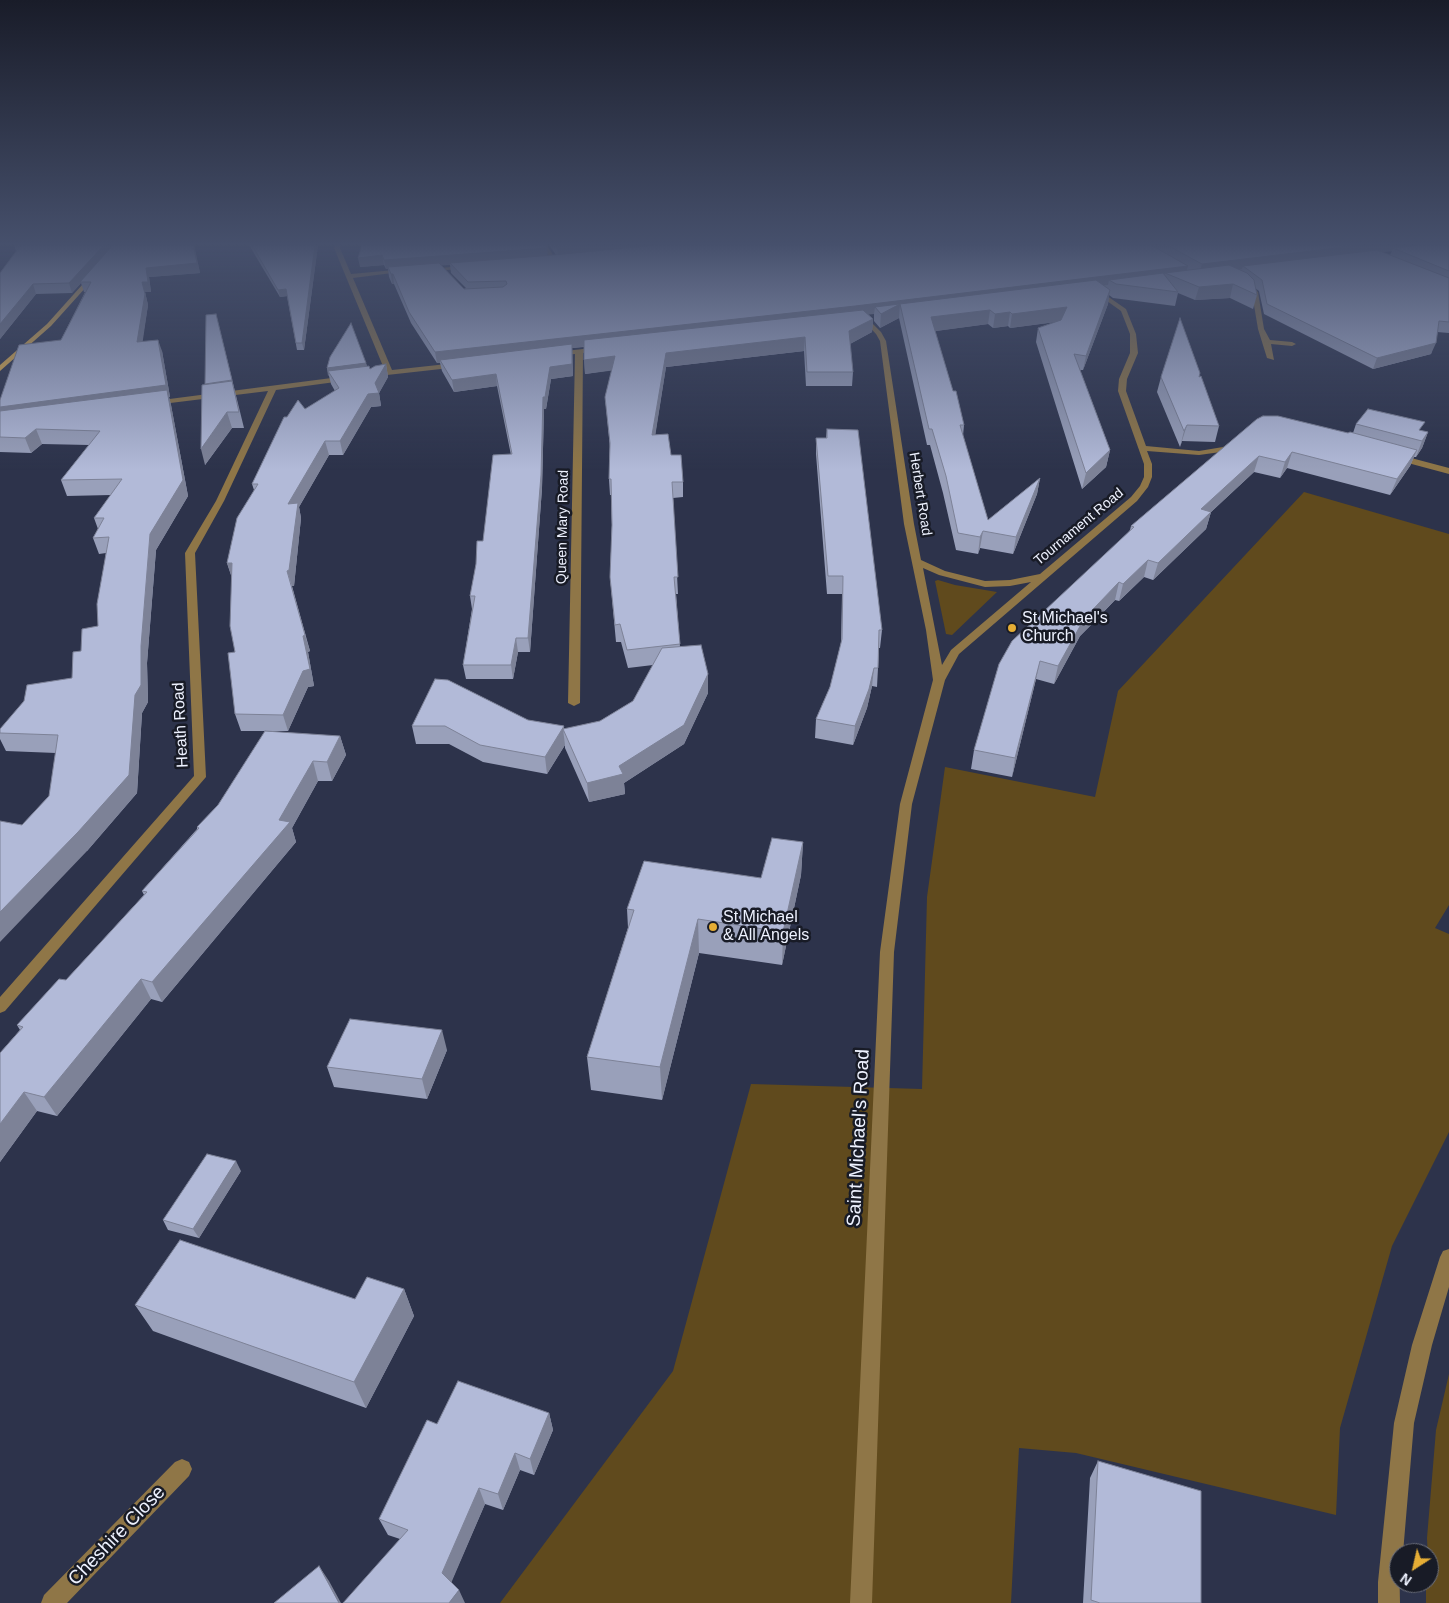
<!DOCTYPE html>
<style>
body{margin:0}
#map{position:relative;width:1449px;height:1603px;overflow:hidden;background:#2d334b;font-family:Arial,sans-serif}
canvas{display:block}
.north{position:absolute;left:1389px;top:1543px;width:50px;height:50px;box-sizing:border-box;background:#181b26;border:1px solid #6e717d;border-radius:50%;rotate:215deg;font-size:14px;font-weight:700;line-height:20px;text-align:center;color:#eef2ff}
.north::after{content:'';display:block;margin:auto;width:18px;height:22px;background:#e5ad35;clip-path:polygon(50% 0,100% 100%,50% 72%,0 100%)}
</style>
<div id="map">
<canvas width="1449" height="1603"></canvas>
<div class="north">N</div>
</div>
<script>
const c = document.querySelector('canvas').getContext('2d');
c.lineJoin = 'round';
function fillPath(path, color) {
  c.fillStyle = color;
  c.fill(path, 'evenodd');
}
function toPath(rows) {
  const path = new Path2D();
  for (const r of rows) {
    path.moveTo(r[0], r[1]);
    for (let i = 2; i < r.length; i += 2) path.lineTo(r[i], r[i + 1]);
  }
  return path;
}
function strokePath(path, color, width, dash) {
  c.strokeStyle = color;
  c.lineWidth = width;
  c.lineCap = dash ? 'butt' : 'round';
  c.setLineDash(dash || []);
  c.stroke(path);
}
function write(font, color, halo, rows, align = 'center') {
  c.font = font + ' Arial,sans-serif';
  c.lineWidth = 5;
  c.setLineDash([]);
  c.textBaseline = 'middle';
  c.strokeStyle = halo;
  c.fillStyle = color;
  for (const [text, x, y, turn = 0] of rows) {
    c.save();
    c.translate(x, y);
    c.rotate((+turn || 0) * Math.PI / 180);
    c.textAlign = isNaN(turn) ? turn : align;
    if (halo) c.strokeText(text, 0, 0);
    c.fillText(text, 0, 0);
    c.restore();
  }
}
const green = toPath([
 [1304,492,1449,534,1449,905,1435,928,1449,934,1449,1132,1392,1246,1340,1428,1336,1515,1076,1453,1019,1448,1011,1603,500,1603,673,1371,751,1084,922,1089,927,897,945,767,1095,797,1118,691],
 [938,580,955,585,997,592,952,635,946,634,935,581],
 [1449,1374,1449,1603,1426,1603,1426,1583,1429,1583,1427,1538,1436,1430]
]);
const minor = toPath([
 [335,245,341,245,340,248,351,274,405,269,408,271,353,278,392,370,456,363,459,363,459,367,369,377,369,373,385,371,334,248,335,245],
 [541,245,547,245,557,262,553,262,541,245],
 [467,265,469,268,427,272,424,270,467,265],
 [1246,285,1250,285,1258,292,1264,329,1270,340,1292,342,1296,344,1292,346,1271,344,1274,360,1267,358,1258,329,1252,293,1246,287,1246,285],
 [1093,289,1097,289,1126,309,1136,334,1138,353,1127,379,1126,391,1146,446,1199,451,1223,447,1234,440,1238,442,1228,451,1199,455,1147,451,1152,464,1152,477,1148,487,1137,501,959,654,945,680,912,804,894,952,872,1603,850,1603,880,952,900,804,933,680,926,630,904,524,880,341,876,334,862,319,867,318,881,332,886,341,914,524,921,560,945,571,985,581,1010,580,1040,574,1131,497,1140,486,1144,477,1144,464,1118,391,1119,379,1130,353,1130,334,1121,311,1093,291,1093,289],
 [923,568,939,575,985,587,1010,586,1031,582,951,650,942,665,923,568],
 [601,347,603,348,603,350,583,353,580,703,574,706,568,703,575,354,556,356,552,354,556,352,601,347],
 [347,376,351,378,350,380,276,390,224,501,195,553,206,777,5,1011,0,1013,0,997,194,776,185,553,216,501,268,391,154,405,150,403,154,401,347,376],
 [1396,454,1449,468,1449,474,1393,459,1393,455,1396,454],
 [1449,1249,1449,1287,1432,1345,1414,1423,1403,1553,1399,1553,1400,1603,1378,1603,1378,1582,1394,1423,1412,1345,1440,1257,1443,1251,1449,1249],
 [182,1459,189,1462,192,1469,189,1476,67,1603,41,1603,44,1595,175,1462,182,1459]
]);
const major = toPath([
 [91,275,96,276,51,326,0,371,0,365,47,324,91,275]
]);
const wall = toPath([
 [14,245,194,245,200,273,149,277,151,292,145,292,148,305,142,342,162,351,170,397,169,397,171,405,188,496,156,550,147,663,148,702,142,713,137,793,87,851,22,825,49,796,56,753,6,751,0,739,0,729,72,678,81,651,98,626,106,553,99,554,93,538,98,529,94,518,111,495,67,496,61,480,89,445,42,444,31,453,0,452,0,400,61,340,85,292,84,292,81,283,72,293,36,294,0,339,0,273,16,251],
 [249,245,318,245,304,350,297,350,287,296,280,297],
 [362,245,547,256,556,255,549,245,1449,245,1449,333,1437,332,1431,354,1373,369,1264,314,1259,291,1255,288,1257,295,1253,309,1230,298,1195,300,1178,293,1175,306,1113,298,1109,295,1108,304,1083,370,1080,370,1110,450,1106,467,1082,489,1036,342,1038,328,1055,322,1010,328,1008,326,993,328,988,324,935,331,953,391,964,425,963,436,988,520,1040,478,1037,494,1013,554,980,548,978,554,956,550,943,493,930,445,927,445,899,318,880,328,874,321,874,314,868,314,873,319,872,332,850,344,853,372,852,386,806,386,804,351,666,367,655,435,671,455,683,482,683,497,673,498,678,594,676,594,680,647,708,674,708,693,684,744,624,783,625,794,589,802,565,748,565,745,547,774,483,762,449,744,416,744,412,726,528,720,564,726,564,729,600,721,633,701,653,665,628,668,621,642,616,642,610,577,612,525,611,495,610,495,609,479,610,447,605,397,612,370,585,374,584,347,572,348,573,376,551,379,546,409,544,409,542,488,530,652,518,652,513,679,466,679,463,665,472,609,470,596,483,541,511,455,497,386,454,392,442,371,440,363,437,363,411,323,394,284,392,284,389,277,388,269,386,269,384,265,360,267],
 [1392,251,1390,255,1381,252],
 [441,265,450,265,451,273,466,288,464,289],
 [216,314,244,428,232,428,205,465,205,384],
 [366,363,367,367,370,369,386,364,388,377,379,393,381,406,371,407,343,455,329,455,299,507,301,518,294,586,292,586,310,651,308,652,314,686,308,687,288,731,241,731,235,714,235,652,231,575,227,563,254,490,252,484,287,417,305,409,335,391,331,384,327,368],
 [1161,377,1199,377,1219,426,1215,442,1182,441,1180,447,1157,392],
 [1257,419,1348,433,1353,433,1356,424,1421,431,1428,432,1422,448,1416,457,1414,457,1410,466,1390,495,1287,468,1280,478,1254,472,1211,512,1206,529,1153,580,1144,577,1119,601,1115,600,1094,622,1080,636,1054,684,1036,679,1012,777,971,769,974,750,1130,530,1131,526],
 [827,429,882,630,880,648,879,648,878,668,877,687,872,686,867,708,853,745,815,738,816,719,830,687,841,643,842,594,827,594,816,454,816,438,826,438],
 [340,736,346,755,332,781,318,781,292,828,296,842,162,1002,151,999,57,1116,37,1111,0,1162,0,1053,20,1030,17,1025,66,980,144,895,142,891,197,829,197,827],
 [803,842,801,875,782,965,699,953,662,1100,591,1090,587,1057,628,928,627,909,761,878],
 [447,1050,427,1099,334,1087,327,1067],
 [241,1171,199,1238,168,1230,163,1220],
 [404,1289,414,1316,366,1408,153,1331,135,1305,355,1299],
 [549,1413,553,1430,534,1475,520,1470,503,1510,485,1504,451,1582,400,1539,388,1535,379,1519,437,1424],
 [1098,1461,1201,1603,1083,1603,1090,1478]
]);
const shadedWall = toPath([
 [104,245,115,245,80,282,81,283,72,293,69,283],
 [194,245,200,273,149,277,151,292,145,292,148,305,141,353,137,342,142,282,146,268],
 [315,245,318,245,304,350,302,343],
 [581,245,688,245,558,257,557,247],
 [1361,245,1437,245,1393,248,1392,251,1246,268,1243,266,1242,269,1199,274,1202,264],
 [547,248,548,257,450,263,450,265,389,269,388,267,388,269,386,269,384,260],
 [382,255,384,265,360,267,358,258],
 [1188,266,1185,276,1165,273,1163,278,1109,280,1108,285,901,310,900,304,899,318,880,328,881,314,875,307,874,314,572,348,573,376,551,379,546,409,544,409,542,488,530,652,528,638,543,397,550,367,440,360,440,363,437,363,435,352],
 [391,274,393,274,394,284,392,284],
 [33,284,36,294,0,339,0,324],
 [1233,284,1230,298,1195,300,1199,287],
 [286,289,288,296,280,297,278,290],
 [1110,290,1108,304,1083,370,1086,356],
 [1067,307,1064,321,1010,328,1012,314],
 [990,310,988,324,929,332,931,317],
 [1010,312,1008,326,993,328,995,314],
 [873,319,872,332,848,345,849,331],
 [805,337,804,351,666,367,653,450,652,435,666,353],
 [158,340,162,351,170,397,169,397,171,405,188,496,156,550,147,663,148,702,142,713,137,793,87,851,0,942,0,912,135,695,141,646,150,534,168,397,0,413,0,407],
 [1436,343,1431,354,1373,369,1377,358],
 [615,356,616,370,585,374,584,360],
 [366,363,368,370,328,371,329,375,328,376,327,368],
 [386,364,388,377,379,393,381,406,371,407,343,455,340,441],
 [496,374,497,386,454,392,452,380],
 [227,412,232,428,205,465,201,449],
 [1187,425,1182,441,1180,447,1184,431],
 [36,429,42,444,31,453,25,438],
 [1428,432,1422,448,1416,457,1422,441],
 [325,441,329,455,299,507,301,518,294,586,292,586,287,571,288,504],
 [1110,450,1106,467,1082,489,1086,473],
 [1417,450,1410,466,1390,495,1397,479],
 [1292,452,1287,468,1280,478,1285,462],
 [1259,456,1254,472,1196,526,1201,509],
 [1040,478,1037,494,1013,554,1016,537],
 [1211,512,1206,529,1153,580,1158,563],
 [983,531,980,548,978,554,980,537],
 [1148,560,1144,577,1119,601,1123,584],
 [227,563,232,563,232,578],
 [1119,582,1115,600,1080,636,1054,684,1058,666,1084,619],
 [305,635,310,651,308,652,314,686,308,687,288,731,283,715,303,636],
 [516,638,518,652,513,679,511,665],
 [1040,661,1036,679,1012,777,1015,758],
 [874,668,872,686,867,708,853,745,855,726],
 [708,674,708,693,684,744,624,783,625,794,589,802,587,783,619,766],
 [564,726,564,733,563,729,565,745,547,774,545,757],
 [340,736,346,755,332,781,327,762],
 [313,761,318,781,292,828,296,842,162,1002,152,982,279,820],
 [803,842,801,875,782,965,783,932],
 [698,919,699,953,662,1100,660,1067],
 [141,979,151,999,57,1116,44,1097],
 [442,1030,447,1050,427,1099,422,1079],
 [24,1092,37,1111,0,1162,0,1124],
 [236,1161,241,1171,199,1238,193,1229],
 [404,1289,414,1316,366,1408,354,1382],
 [549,1413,553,1430,534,1475,530,1459],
 [515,1453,520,1470,503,1510,498,1494],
 [479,1488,485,1504,449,1588,442,1573],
 [319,1566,329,1581,341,1603,339,1603],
 [459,1590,465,1603,449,1603]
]);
const building = toPath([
 [21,245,104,245,69,283,33,284,0,324,0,273,21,245],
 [113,245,193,245,197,263,146,268,148,282,142,282,145,294,137,342,158,340,166,385,0,407,0,400,19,345,61,340,91,282,80,282,113,245],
 [252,245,315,245,302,343,296,343,286,289,278,290,252,245],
 [362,245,545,245,547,248,384,260,382,255,358,258,362,245],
 [556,245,581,245,557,247,556,245],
 [656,245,1151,245,1188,266,855,306,435,352,409,312,393,274,391,274,388,267,439,263,464,289,503,287,507,284,506,281,468,282,450,263,554,255,656,245],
 [1167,245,1361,245,1202,264,1167,245],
 [1419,245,1449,245,1449,271,1393,248,1419,245],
 [1377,250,1449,278,1449,322,1439,321,1436,343,1377,358,1267,304,1262,280,1243,266,1377,250],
 [1229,265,1247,273,1254,280,1257,295,1233,284,1199,287,1165,273,1229,265],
 [1163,273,1178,292,1116,284,1109,280,1163,273],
 [1096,280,1110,290,1086,356,1074,354,1110,450,1086,473,1038,328,1061,320,1067,307,1012,314,1010,312,995,314,990,310,931,317,953,391,956,391,964,425,960,425,988,520,1040,478,1016,537,983,531,980,537,958,533,946,476,932,429,929,429,900,304,881,314,875,307,1096,280],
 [863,310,873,319,849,331,853,372,807,372,805,337,666,353,652,435,668,434,671,455,681,455,683,482,672,482,678,577,674,577,680,644,627,650,620,624,615,625,610,577,612,525,611,479,609,479,610,443,605,397,615,356,584,360,584,340,863,310],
 [216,314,232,380,205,384,206,315,216,314],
 [1180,318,1200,373,1199,377,1201,376,1219,426,1187,425,1184,431,1161,377,1180,318],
 [351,323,366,363,327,368,330,357,351,323],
 [572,344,572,364,550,367,545,397,543,397,541,475,528,638,516,638,511,665,463,665,475,596,470,596,476,564,477,541,483,541,493,455,512,454,496,374,452,380,440,360,572,344],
 [386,364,375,383,379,393,368,394,340,441,325,441,288,504,298,503,289,570,287,571,305,635,303,636,310,669,303,671,283,715,235,714,228,653,235,652,230,626,232,563,227,563,237,518,258,484,252,484,284,417,287,417,298,400,305,409,339,388,328,371,369,366,370,369,375,366,386,364],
 [232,381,239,412,227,412,201,449,202,385,232,381],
 [167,390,183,480,150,534,141,646,141,685,135,695,129,775,78,832,0,912,0,821,22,825,49,796,58,735,0,733,0,729,24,701,27,685,72,678,73,652,81,651,82,629,98,626,97,604,109,537,93,538,104,518,94,518,122,479,61,480,100,431,36,429,25,438,0,437,0,411,167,390],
 [1368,409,1425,422,1419,430,1428,432,1422,441,1356,424,1368,409],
 [1263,416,1278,416,1348,433,1350,432,1417,450,1397,479,1292,452,1285,462,1259,456,1201,509,1211,512,1158,563,1148,560,1123,584,1119,582,1098,604,1084,619,1058,666,1040,661,1015,758,974,750,999,664,1012,641,1134,527,1131,526,1257,419,1263,416],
 [827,429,858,430,882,630,879,630,878,668,874,668,869,689,855,726,816,719,830,687,842,639,843,576,828,576,816,438,827,438,827,429],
 [701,645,708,674,684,725,619,766,623,774,587,783,563,729,600,721,633,701,662,648,701,645],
 [435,679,448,680,528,720,564,726,545,757,480,745,445,726,412,726,435,679],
 [265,731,340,736,327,762,313,761,279,820,290,822,152,982,141,979,44,1097,24,1092,0,1124,0,1053,23,1027,17,1025,59,979,66,980,147,892,142,891,199,828,197,827,218,805,265,731],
 [772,838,803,842,783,932,698,919,660,1067,587,1057,634,910,627,909,644,861,761,878,772,838],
 [350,1019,442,1030,422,1079,327,1067,350,1019],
 [207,1154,236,1161,193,1229,163,1220,207,1154],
 [180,1240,355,1299,367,1277,404,1289,354,1382,135,1305,180,1240],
 [458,1381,549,1413,530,1459,515,1453,498,1494,479,1488,442,1573,459,1590,449,1603,343,1603,408,1530,379,1519,427,1420,437,1424,458,1381],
 [1098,1461,1201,1491,1201,1603,1100,1603,1091,1600,1098,1461],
 [319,1566,339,1603,274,1603,319,1566]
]);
const markers = [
 [1012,628,5,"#e5ad35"],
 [713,927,5,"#e5ad35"]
];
const farStreetnames = [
 ["Herbert Road",920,494,81],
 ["Queen Mary Road",563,527,-89],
 ["Tournament Road",1079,527,-40]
];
const poiNames = [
 ["St Michael's",1022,619],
 ["Church",1022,637],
 ["St Michael",723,918],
 ["& All Angels",723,936]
];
const streetNames = [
 ["Heath Road",181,725,-93]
];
const nearStreetnames = [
 ["Saint Michael's Road",859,1138,-87],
 ["Cheshire Close",117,1536,-46]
];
fillPath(green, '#604a1d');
fillPath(minor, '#8f7647');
fillPath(major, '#eab54c');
fillPath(wall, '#99a0ba');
fillPath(shadedWall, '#7d8297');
fillPath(building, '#b2bad8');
strokePath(building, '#7d8297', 1);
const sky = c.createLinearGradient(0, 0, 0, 470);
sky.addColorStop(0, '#191c29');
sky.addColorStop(0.52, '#46506c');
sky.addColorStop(1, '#46506c00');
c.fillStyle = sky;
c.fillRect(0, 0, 1449, 470);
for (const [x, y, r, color] of markers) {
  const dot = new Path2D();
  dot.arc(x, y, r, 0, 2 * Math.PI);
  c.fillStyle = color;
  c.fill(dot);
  strokePath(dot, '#181b26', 2);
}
write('14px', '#eef2ff', '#181b26', farStreetnames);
write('16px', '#eef2ff', '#181b26', poiNames, 'left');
write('16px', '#eef2ff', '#181b26', streetNames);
write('19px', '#eef2ff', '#181b26', nearStreetnames);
</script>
